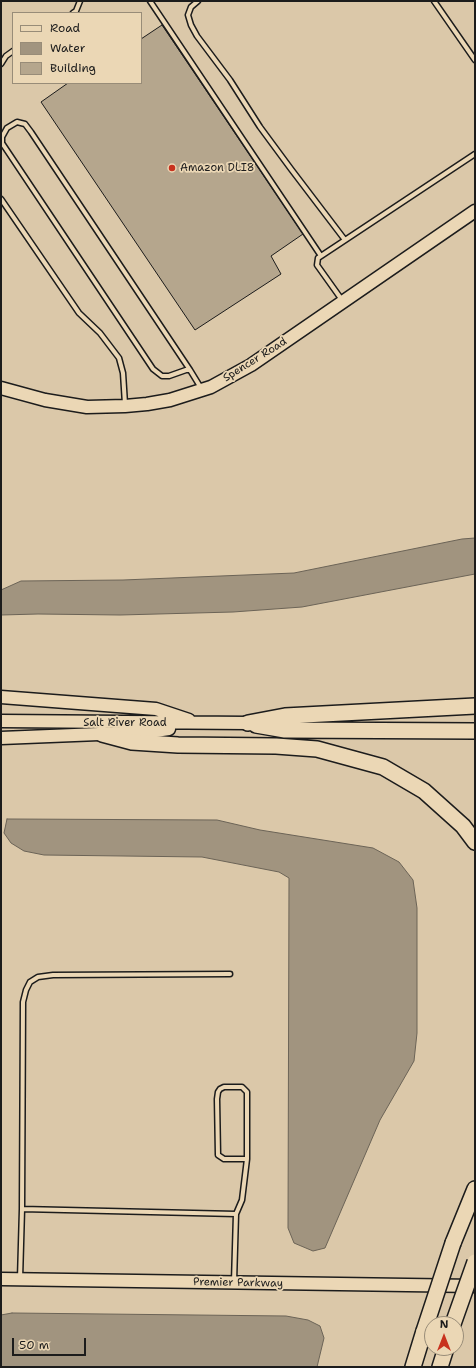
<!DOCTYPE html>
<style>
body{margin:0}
#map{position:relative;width:476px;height:1368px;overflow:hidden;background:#ebd7b5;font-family:"Shantell Sans",sans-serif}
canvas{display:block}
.frame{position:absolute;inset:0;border:2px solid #1c1c1c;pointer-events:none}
.legend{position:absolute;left:12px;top:12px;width:130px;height:72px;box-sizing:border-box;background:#ebd7b5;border:1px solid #988c78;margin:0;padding:5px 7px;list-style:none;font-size:12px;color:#1c1c1c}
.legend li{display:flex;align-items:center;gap:8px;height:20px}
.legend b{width:20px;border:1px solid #988c78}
.north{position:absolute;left:424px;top:1316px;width:40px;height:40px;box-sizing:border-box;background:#ebd7b5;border:1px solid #988c78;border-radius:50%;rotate:0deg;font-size:11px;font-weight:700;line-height:16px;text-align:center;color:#1c1c1c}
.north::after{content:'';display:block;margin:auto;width:14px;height:18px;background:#c8321e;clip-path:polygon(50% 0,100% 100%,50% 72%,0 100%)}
.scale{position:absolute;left:12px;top:1338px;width:74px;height:18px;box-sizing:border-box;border:2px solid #1c1c1c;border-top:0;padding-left:5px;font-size:12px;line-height:14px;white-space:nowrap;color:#1c1c1c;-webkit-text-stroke:3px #ebd7b5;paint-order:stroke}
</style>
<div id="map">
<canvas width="476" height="1368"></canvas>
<div class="frame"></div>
<ul class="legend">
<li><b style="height:5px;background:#ebd7b5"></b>Road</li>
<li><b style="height:11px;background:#a1947f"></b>Water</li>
<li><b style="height:11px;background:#b5a68d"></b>Building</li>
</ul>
<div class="north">N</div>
<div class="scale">50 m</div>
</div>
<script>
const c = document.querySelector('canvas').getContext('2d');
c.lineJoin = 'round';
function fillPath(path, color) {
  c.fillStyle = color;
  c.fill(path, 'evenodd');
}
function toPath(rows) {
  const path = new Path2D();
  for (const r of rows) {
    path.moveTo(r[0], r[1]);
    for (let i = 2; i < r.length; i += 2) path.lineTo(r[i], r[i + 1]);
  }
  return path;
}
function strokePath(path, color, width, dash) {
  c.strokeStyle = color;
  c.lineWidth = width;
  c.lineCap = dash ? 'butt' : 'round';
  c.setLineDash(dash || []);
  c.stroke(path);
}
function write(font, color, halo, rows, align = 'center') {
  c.font = font + ' "Shantell Sans",sans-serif';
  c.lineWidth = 3.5;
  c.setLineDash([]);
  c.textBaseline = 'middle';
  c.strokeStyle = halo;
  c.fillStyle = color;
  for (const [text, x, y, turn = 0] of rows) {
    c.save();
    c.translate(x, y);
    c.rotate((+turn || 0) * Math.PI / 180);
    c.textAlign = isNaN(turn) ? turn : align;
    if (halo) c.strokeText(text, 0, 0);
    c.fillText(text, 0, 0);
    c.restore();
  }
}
const built = toPath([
 [1,1,475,1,475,1367,1,1367],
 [13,13,141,13,141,83,13,83],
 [432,1324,456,1324,456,1348,432,1348]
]);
const water = toPath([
 [475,538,475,574,302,607,233,612,120,615,38,614,1,615,1,590,21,581,123,580,294,573,462,539,475,538],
 [7,819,217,820,260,830,373,848,399,862,413,880,417,908,417,1033,414,1061,380,1120,325,1248,313,1251,294,1243,288,1228,289,878,279,872,202,857,44,855,24,851,11,843,4,833,7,819],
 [12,1313,286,1316,308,1320,320,1326,324,1338,317,1367,1,1367,1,1315,12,1313]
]);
const building = toPath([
 [162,25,303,234,271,256,281,274,195,330,41,102,68,83,141,83,141,39,162,25]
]);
const lane = toPath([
 [150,1,321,256],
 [198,1,191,7,188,15,191,25,197,36,230,80,260,127,291,169,345,240],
 [434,1,475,60],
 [73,13,76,11,80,1],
 [1,64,6,56,13,51],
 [1,199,79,313,100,333,119,358,123,373,125,404],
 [342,300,317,265,318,258,475,154],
 [190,370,31,132,25,124,17,122,7,128,2,137,2,143,153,369,162,376,169,376,186,370,190,370,201,388],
 [22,1209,23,1002,26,990,30,982,38,977,53,975,230,974],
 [20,1279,22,1209,236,1214,242,1200,247,1159,224,1159,218,1155,217,1099,218,1092,220,1089,224,1087,242,1087,247,1092,247,1159],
 [234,1282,236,1214]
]);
const secondary = toPath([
 [1,388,45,400,87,407,125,406,147,404,170,400,211,387,251,365,475,211],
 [1,697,156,709,189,720],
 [1,721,248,723],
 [1,738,148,732,169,729],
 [1,1279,475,1286]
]);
const highway = toPath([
 [248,723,285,716,475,706],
 [256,725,285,730,475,731],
 [102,734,132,742,178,745,276,746,317,749,383,767,424,791,463,826,475,842],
 [453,1243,475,1189],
 [413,1367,424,1331],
 [440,1367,446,1348]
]);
const highwayBridge = toPath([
 [453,1324,475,1262],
 [424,1331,453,1243]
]);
const markers = [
 [172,168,4,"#c8321e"]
];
const poiNames = [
 ["Amazon DLI8",180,168]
];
const streetNames = [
 ["Spencer Road",255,360,-32],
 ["Salt River Road",125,723],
 ["Premier Parkway",238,1283,1]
];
fillPath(built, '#dbc8a9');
fillPath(water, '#a1947f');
strokePath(water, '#6c6457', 1);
fillPath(building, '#b5a68d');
strokePath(building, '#1c1c1c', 1);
strokePath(lane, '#1c1c1c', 7);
strokePath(secondary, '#1c1c1c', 15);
strokePath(highway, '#1c1c1c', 18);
strokePath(lane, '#ebd7b5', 4);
strokePath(secondary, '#ebd7b5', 12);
strokePath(highway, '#ebd7b5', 15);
strokePath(highwayBridge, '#1c1c1c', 18, []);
strokePath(highwayBridge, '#ebd7b5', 15);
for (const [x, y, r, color] of markers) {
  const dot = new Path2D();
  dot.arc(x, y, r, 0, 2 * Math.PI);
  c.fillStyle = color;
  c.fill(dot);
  strokePath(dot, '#ebd7b5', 1.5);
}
write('11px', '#1c1c1c', '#ebd7b5', poiNames, 'left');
write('11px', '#1c1c1c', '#ebd7b5', streetNames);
</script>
